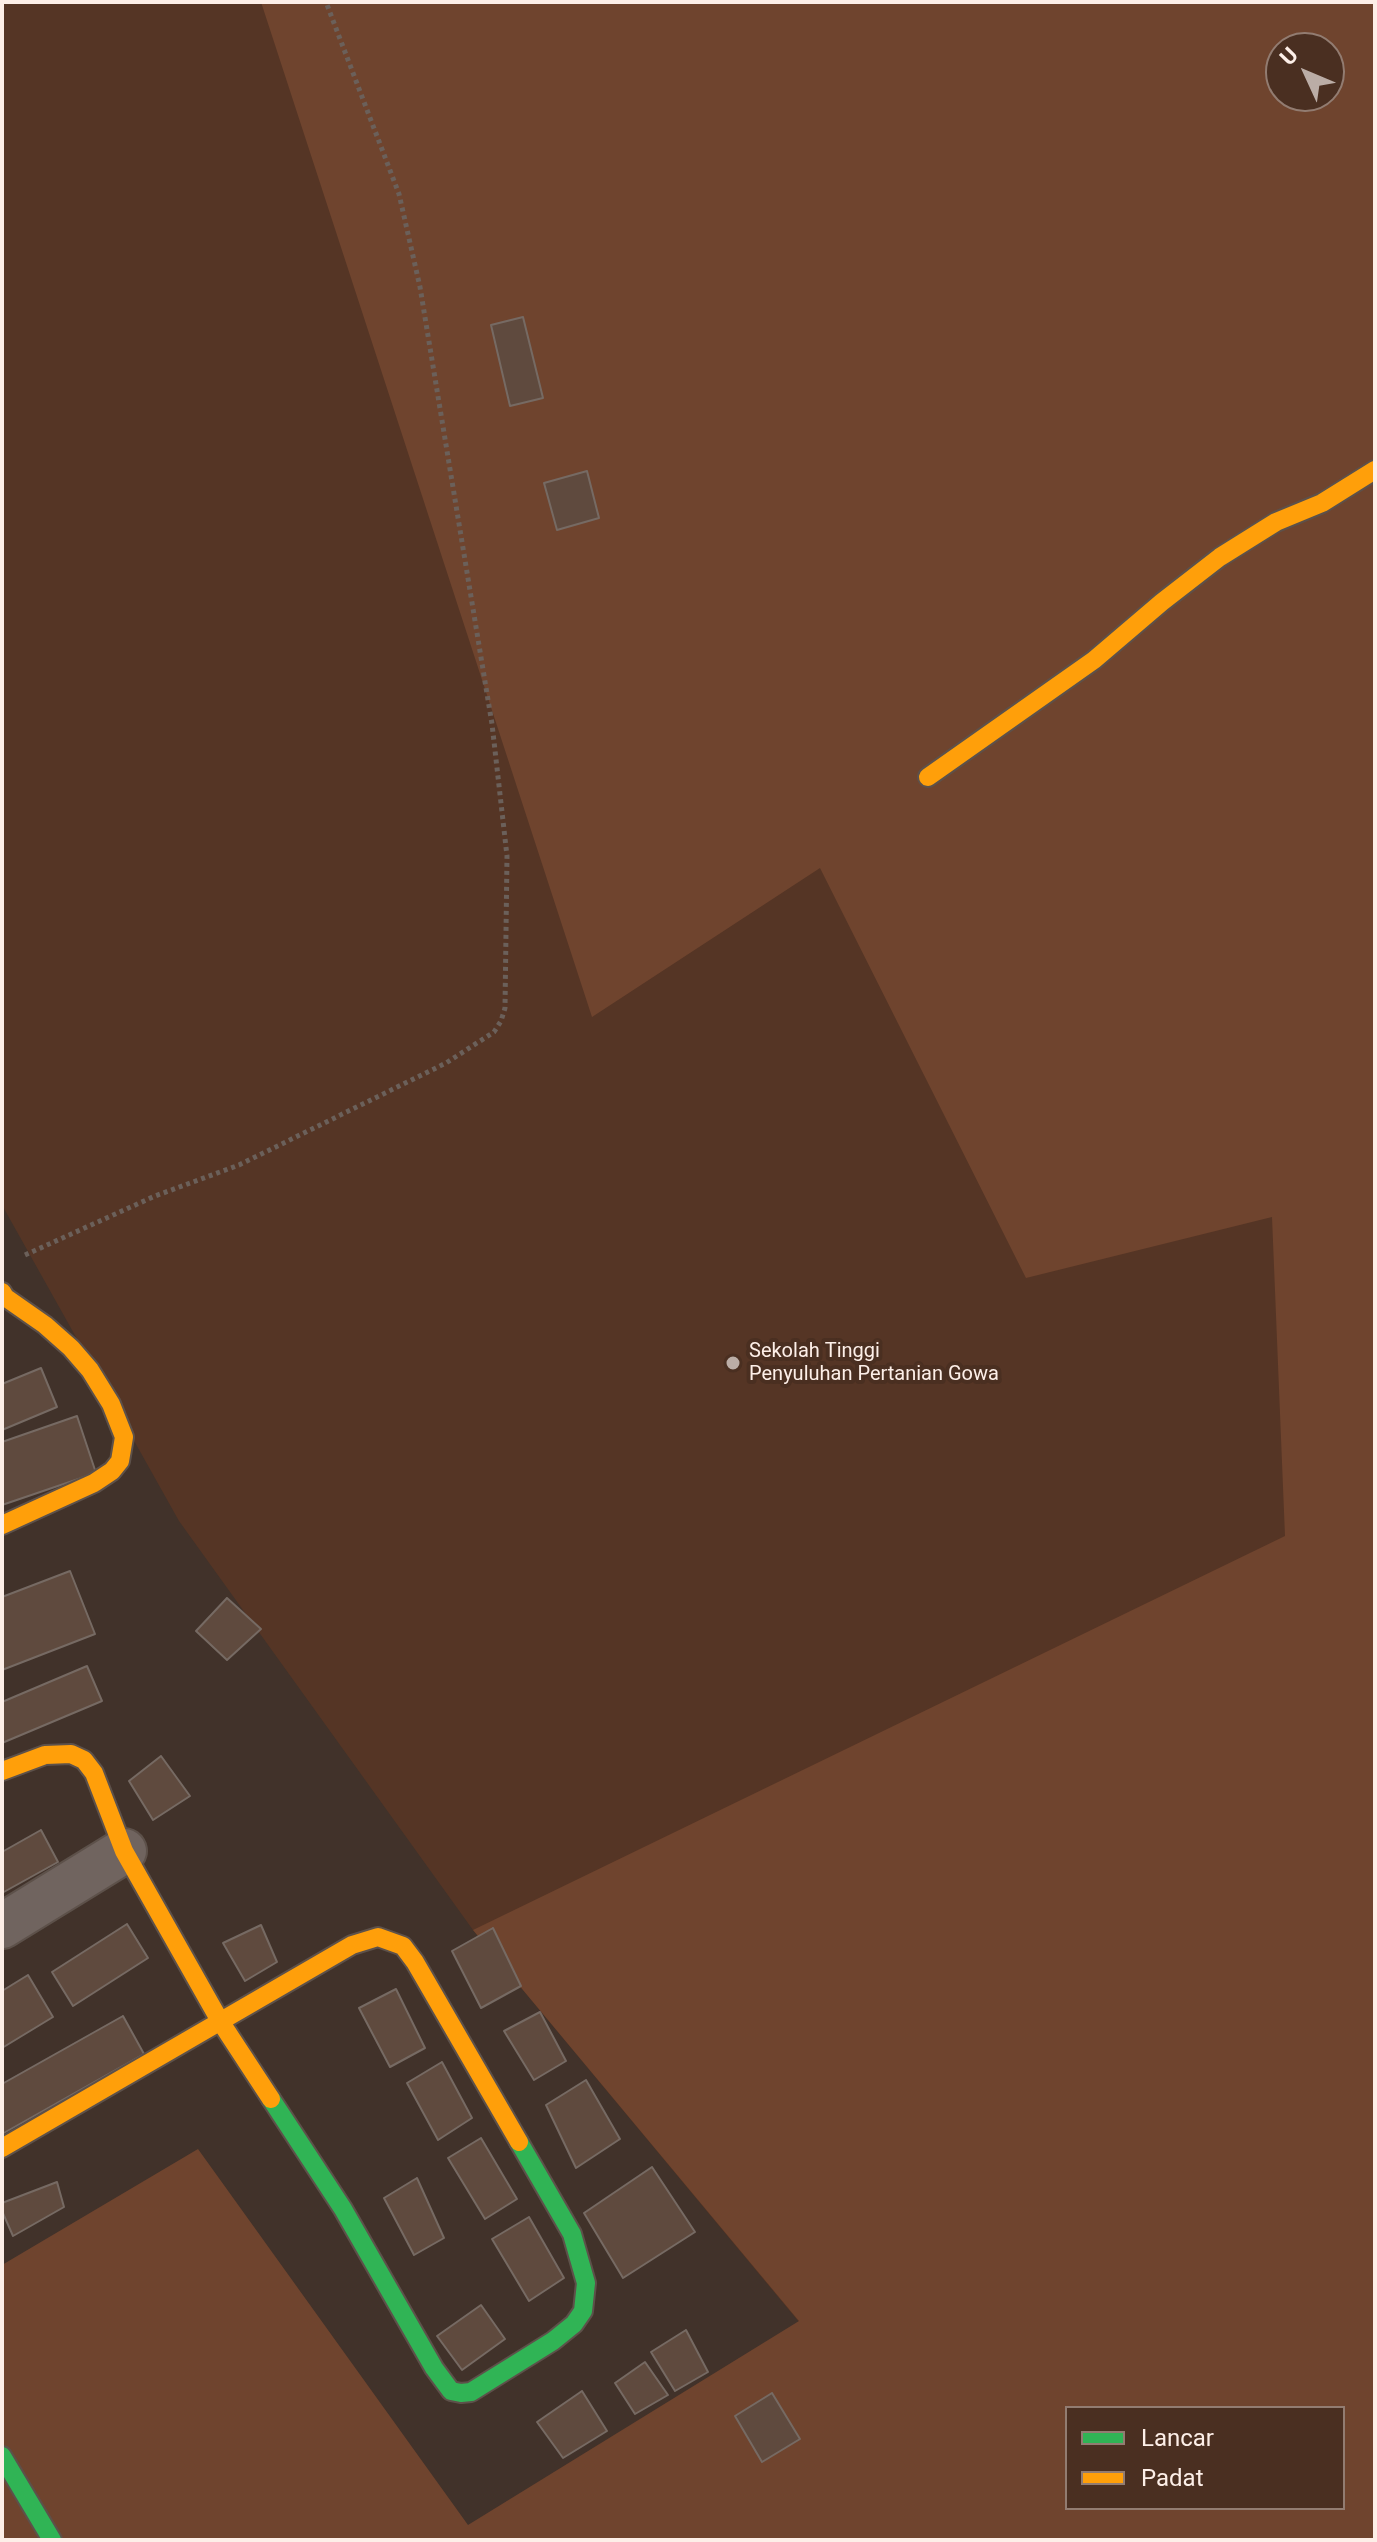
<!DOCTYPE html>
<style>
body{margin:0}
#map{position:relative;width:1377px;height:2542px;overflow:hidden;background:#41322a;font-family:Roboto,sans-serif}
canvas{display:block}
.frame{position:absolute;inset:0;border:4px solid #fdefe8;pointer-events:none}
.legend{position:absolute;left:1065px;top:2406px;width:280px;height:104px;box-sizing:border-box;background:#4a2f21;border:2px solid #927c71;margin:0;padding:10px 14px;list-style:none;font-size:24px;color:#fdefe8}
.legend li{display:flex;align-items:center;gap:16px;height:40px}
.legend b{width:40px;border:2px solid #927c71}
.north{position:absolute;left:1265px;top:32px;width:80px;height:80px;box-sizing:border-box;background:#4a2f21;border:2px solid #927c71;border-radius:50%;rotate:314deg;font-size:22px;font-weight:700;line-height:32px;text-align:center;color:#fdefe8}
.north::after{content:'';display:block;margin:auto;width:28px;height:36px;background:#bbada6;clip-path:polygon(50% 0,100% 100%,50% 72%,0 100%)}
</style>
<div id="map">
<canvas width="1377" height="2542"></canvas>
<div class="frame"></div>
<ul class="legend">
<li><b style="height:10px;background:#30b455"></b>Lancar</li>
<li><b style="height:10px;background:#ff9f0a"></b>Padat</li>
</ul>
<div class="north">U</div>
</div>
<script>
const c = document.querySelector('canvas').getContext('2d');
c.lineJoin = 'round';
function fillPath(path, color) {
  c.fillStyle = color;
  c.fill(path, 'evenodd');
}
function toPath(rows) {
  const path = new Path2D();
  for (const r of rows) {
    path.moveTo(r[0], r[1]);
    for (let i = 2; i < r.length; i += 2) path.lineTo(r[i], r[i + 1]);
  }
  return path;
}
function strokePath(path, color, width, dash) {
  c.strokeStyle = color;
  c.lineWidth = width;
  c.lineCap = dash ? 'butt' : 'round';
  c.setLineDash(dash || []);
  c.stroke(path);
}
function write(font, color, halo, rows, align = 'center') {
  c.font = font + ' Roboto,sans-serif';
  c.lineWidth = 8;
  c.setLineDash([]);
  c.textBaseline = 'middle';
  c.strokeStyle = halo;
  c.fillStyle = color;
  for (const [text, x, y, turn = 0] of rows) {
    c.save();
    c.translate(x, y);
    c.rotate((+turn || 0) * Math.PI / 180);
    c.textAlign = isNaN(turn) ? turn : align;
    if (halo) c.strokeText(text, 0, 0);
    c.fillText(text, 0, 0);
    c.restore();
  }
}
const built = toPath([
 [2,2,1375,2,1375,2540,936,2540,799,2322,473,1930,179,1521,2,1205],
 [1281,48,1329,48,1329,96,1281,96],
 [1067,2408,1343,2408,1343,2508,1067,2508]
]);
const green = toPath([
 [261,2,1375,2,1375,2540,2,2540,2,2265,198,2149,468,2525,799,2321,473,1930,1285,1536,1272,1217,1026,1278,820,868,592,1017],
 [1281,48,1329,48,1329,96,1281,96],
 [1067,2408,1343,2408,1343,2508,1067,2508]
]);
const building = toPath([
 [523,317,543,398,510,406,491,325,523,317],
 [587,471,599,518,557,530,544,483,587,471],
 [41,1368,57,1407,2,1430,2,1384,41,1368],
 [77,1416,96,1473,2,1505,2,1442,77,1416],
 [70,1571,95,1634,2,1670,2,1597,70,1571],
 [227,1598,261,1629,227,1660,196,1631,227,1598],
 [87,1666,102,1701,2,1743,2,1702,87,1666],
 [161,1756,190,1796,153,1820,129,1781,161,1756],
 [41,1830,58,1862,2,1893,2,1852,41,1830],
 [127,1924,148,1958,73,2006,52,1972,127,1924],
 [261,1925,277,1962,245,1981,223,1943,261,1925],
 [493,1928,521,1986,481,2008,452,1951,493,1928],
 [28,1975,53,2017,2,2048,2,1991,28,1975],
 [396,1989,425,2048,390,2067,359,2008,396,1989],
 [540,2012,566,2061,534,2080,504,2031,540,2012],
 [123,2016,144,2054,2,2134,2,2084,123,2016],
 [442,2062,472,2118,438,2140,407,2083,442,2062],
 [586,2080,620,2139,576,2168,546,2105,586,2080],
 [481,2138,517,2199,485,2219,448,2158,481,2138],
 [652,2167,695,2232,623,2278,584,2213,652,2167],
 [417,2178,444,2238,414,2255,384,2198,417,2178],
 [57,2182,64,2207,13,2236,2,2211,2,2203,57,2182],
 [529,2217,564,2278,529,2301,492,2239,529,2217],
 [481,2305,505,2339,462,2370,437,2336,481,2305],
 [686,2330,708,2372,675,2391,651,2352,686,2330],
 [645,2362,668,2395,635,2414,615,2383,645,2362],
 [582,2391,607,2431,563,2458,537,2422,582,2391],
 [772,2393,800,2439,762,2462,735,2416,772,2393]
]);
const path = toPath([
 [25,1255,155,1196,239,1165,446,1063,494,1032,501,1021,505,1008,507,856,492,724,420,287,399,194,326,2]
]);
const street = toPath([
 [2,1926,124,1851]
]);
const fast = toPath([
 [271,2099,343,2209,434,2368,451,2391,461,2393,471,2392,553,2341,574,2324,583,2311,586,2283,572,2234,519,2142],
 [2,2456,52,2540]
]);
const slow = toPath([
 [928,777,1094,660,1162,602,1220,557,1276,522,1322,503,1375,470],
 [2,1292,5,1297,45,1325,71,1348,90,1370,111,1404,124,1437,120,1461,112,1471,94,1483,2,1525],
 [2,1771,45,1755,71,1754,84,1760,94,1773,124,1851,220,2021,271,2099],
 [2,2148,352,1945,378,1937,403,1946,415,1962,519,2142]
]);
const markers = [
 [733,1363,8,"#bbada6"]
];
const poiNames = [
 ["Sekolah Tinggi",749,1352],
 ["Penyuluhan Pertanian Gowa",749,1375]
];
fillPath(built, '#553525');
fillPath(green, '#6f442e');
fillPath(building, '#5f4a3e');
strokePath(building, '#766a63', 2);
strokePath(street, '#5d514a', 48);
strokePath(fast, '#5d514a', 22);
strokePath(slow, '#5d514a', 22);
strokePath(path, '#6b605a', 5, [4, 4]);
strokePath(street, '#70645f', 44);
strokePath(fast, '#30b455', 18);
strokePath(slow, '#ff9f0a', 18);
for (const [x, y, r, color] of markers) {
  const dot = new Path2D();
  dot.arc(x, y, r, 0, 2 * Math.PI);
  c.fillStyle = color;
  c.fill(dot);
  strokePath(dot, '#4a2f21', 3);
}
write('20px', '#fdefe8', '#4a2f21', poiNames, 'left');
</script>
